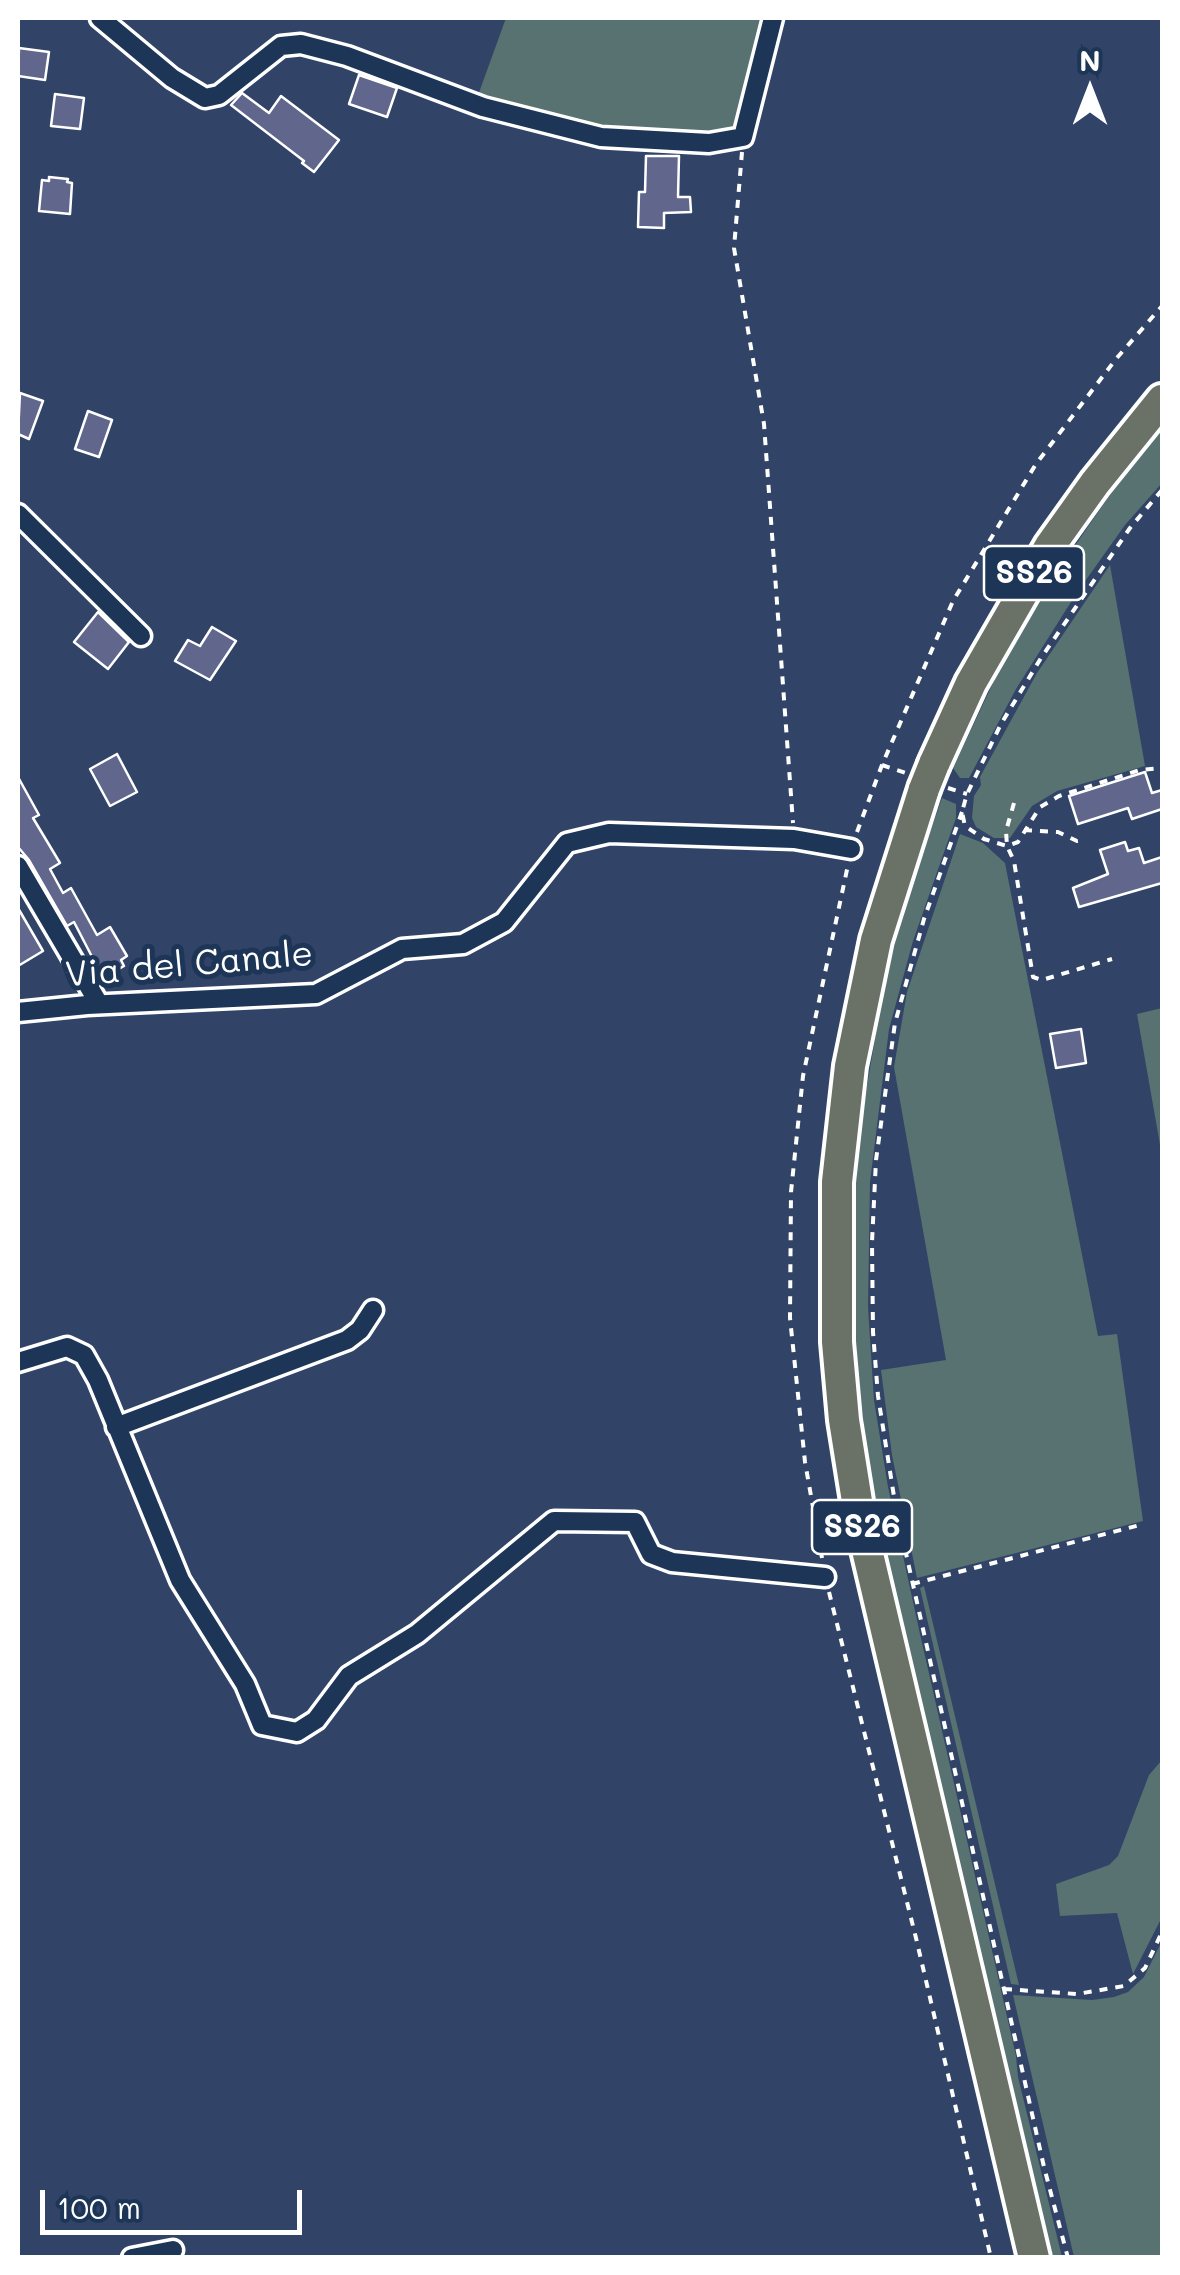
<!DOCTYPE html>
<style>
body{margin:0}
#map{position:relative;width:1180px;height:2275px;overflow:hidden;background:#314467;font-family:Mali,sans-serif}
canvas{display:block}
.frame{position:absolute;inset:0;border:20px solid #fff;pointer-events:none}
.north{position:absolute;left:1040px;top:40px;width:100px;height:100px;-webkit-text-stroke:8px #1d3557;paint-order:stroke;rotate:0deg;font-size:28px;font-weight:700;line-height:40px;text-align:center;color:#fff}
.north::after{content:'';display:block;margin:auto;width:35px;height:45px;background:#fff;clip-path:polygon(50% 0,100% 100%,50% 72%,0 100%)}
.scale{position:absolute;left:40px;top:2190px;width:262px;height:45px;box-sizing:border-box;border:5px solid #fff;border-top:0;padding-left:12px;font-size:30px;line-height:35px;white-space:nowrap;color:#fff;-webkit-text-stroke:8px #1d3557;paint-order:stroke}
</style>
<div id="map">
<canvas width="1180" height="2275"></canvas>
<div class="frame"></div>
<div class="north">N</div>
<div class="scale">100 m</div>
</div>
<script>
const c = document.querySelector('canvas').getContext('2d');
c.lineJoin = 'round';
function fillPath(path, color) {
  c.fillStyle = color;
  c.fill(path, 'evenodd');
}
function toPath(rows) {
  const path = new Path2D();
  for (const r of rows) {
    path.moveTo(r[0], r[1]);
    for (let i = 2; i < r.length; i += 2) path.lineTo(r[i], r[i + 1]);
  }
  return path;
}
function strokePath(path, color, width, dash) {
  c.strokeStyle = color;
  c.lineWidth = width;
  c.lineCap = dash ? 'butt' : 'round';
  c.setLineDash(dash || []);
  c.stroke(path);
}
function write(font, color, halo, rows, align = 'center') {
  c.font = font + ' Mali,sans-serif';
  c.lineWidth = 10;
  c.setLineDash([]);
  c.textBaseline = 'middle';
  c.strokeStyle = halo;
  c.fillStyle = color;
  for (const [text, x, y, turn = 0] of rows) {
    c.save();
    c.translate(x, y);
    c.rotate((+turn || 0) * Math.PI / 180);
    c.textAlign = isNaN(turn) ? turn : align;
    if (halo) c.strokeText(text, 0, 0);
    c.fillText(text, 0, 0);
    c.restore();
  }
}
const green = toPath([
 [506,18,763,18,736,128,729,136,619,133,477,98],
 [1162,427,1162,483,1125,525,1076,594,1016,689,969,778,960,778,953,768,1000,668,1049,584,1130,465],
 [1110,565,1145,766,1057,791,1032,806,1010,838,994,838,976,827,972,818,974,796,981,785,980,777,1037,673],
 [942,798,956,804,956,818,913,941,889,1029,870,1182,868,1307,874,1400,888,1487,920,1634,1016,2056,1018,2077,1062,2257,1053,2257,882,1535,866,1446,858,1371,853,1300,854,1205,861,1121,884,986,901,915],
 [960,834,983,843,1005,863,1098,1336,1117,1334,1143,1521,917,1578,892,1455,881,1370,946,1360,894,1067,907,992],
 [1162,1008,1162,1156,1137,1014],
 [924,1586,1019,1985,1011,1984,920,1588],
 [1162,1760,1162,1917,1133,1974,1117,1913,1060,1916,1056,1884,1109,1865,1118,1856,1149,1775],
 [1162,1941,1162,2257,1074,2257,1013,1995,1092,2000,1114,1997,1128,1992,1144,1977]
]);
const building = toPath([
 [19,48,49,52,45,80,18,76,19,48],
 [359,75,397,88,387,117,349,104,359,75],
 [242,93,269,113,281,96,339,140,314,172,302,163,304,161,231,105,242,93],
 [55,94,84,98,80,129,51,126,55,94],
 [646,156,679,156,678,197,690,197,691,212,664,213,664,228,638,227,639,192,645,192,646,156],
 [49,177,68,179,67,182,72,183,70,214,39,211,42,180,49,181,49,177],
 [20,393,43,401,29,439,18,434,20,393],
 [88,411,112,420,99,457,75,449,88,411],
 [98,612,129,642,108,669,74,642,98,612],
 [212,627,236,641,210,680,175,661,188,640,200,646,212,627],
 [117,754,137,792,110,806,90,769,117,754],
 [1145,772,1152,793,1162,790,1162,809,1132,819,1128,808,1078,824,1069,796,1145,772],
 [18,777,39,815,33,818,60,863,50,869,63,893,71,888,97,935,110,927,127,956,121,960,124,966,103,978,74,922,67,926,29,860,18,847,18,777],
 [1125,842,1128,851,1139,848,1144,863,1162,857,1162,883,1079,907,1073,888,1108,874,1100,850,1125,842],
 [18,908,43,951,18,966,18,908],
 [1081,1029,1086,1063,1056,1068,1050,1034,1081,1029]
]);
const path = toPath([
 [742,152,734,248,764,424,793,823],
 [1162,490,1130,528,1041,658,1001,724,967,794,962,812,965,826,984,839,1007,846,1018,842,1040,807,1059,796,1140,770,1162,768],
 [882,765,906,773],
 [948,788,967,794],
 [1014,803,1006,831,1007,846,1014,861,1033,977,1042,980,1112,959],
 [962,812,924,919,895,1023,876,1160,872,1242,873,1332,878,1396,896,1509,1044,2167,1068,2258],
 [1024,830,1058,832,1077,841,1084,840],
 [857,832,882,765,953,601,1036,464,1116,359,1162,306],
 [822,1558,805,1462,790,1318,791,1192,803,1076,848,865],
 [912,1584,1140,1525],
 [829,1592,916,1938,991,2258],
 [1004,1989,1077,1994,1124,1986,1145,1968,1162,1932]
]);
const minor = toPath([
 [100,18,172,78,205,98,219,95,281,46,301,44,347,56,483,107,601,137,709,143,743,137,773,18],
 [18,514,141,636],
 [18,866,99,1004],
 [18,1012,87,1005,316,994,402,949,463,944,504,922,567,843,609,833,794,839,851,849],
 [18,1362,67,1347,84,1355,98,1380,180,1580,245,1684,262,1725,297,1732,316,1720,349,1676,417,1634,554,1521,635,1522,651,1554,672,1562,825,1577],
 [116,1427,347,1340,360,1330,373,1310],
 [132,2258,173,2250]
]);
const primary = toPath([
 [934,764,971,683,1050,546,1095,483,1162,400],
 [924,789,876,940,850,1066,837,1182,837,1342,844,1420,860,1520,1034,2258]
]);
const primaryBridge = toPath([
 [924,789,934,764]
]);
const shields = [
 [1034,573,100],
 [862,1527,100]
];
const shieldNames = [
 ["SS26",1034,573],
 ["SS26",862,1527]
];
const streetNames = [
 ["Via del Canale",189,965,-5]
];
fillPath(green, '#577270');
fillPath(building, '#61668d');
strokePath(building, '#fff', 2.5);
strokePath(minor, '#fff', 25);
strokePath(primary, '#fff', 38);
strokePath(path, '#fff', 4, [8, 8]);
strokePath(minor, '#1d3557', 18);
strokePath(primary, '#6a7166', 30);
strokePath(primaryBridge, '#fff', 38, []);
strokePath(primaryBridge, '#6a7166', 30);
for (const [x, y, w] of shields) {
  const box = new Path2D();
  box.roundRect(x - w / 2, y - 27, w, 54, 8);
  c.fillStyle = '#1d3557';
  c.fill(box);
  strokePath(box, '#fff', 2.5);
}
write('bold 32px', '#fff', null, shieldNames);
write('35px', '#fff', '#1d3557', streetNames);
</script>
